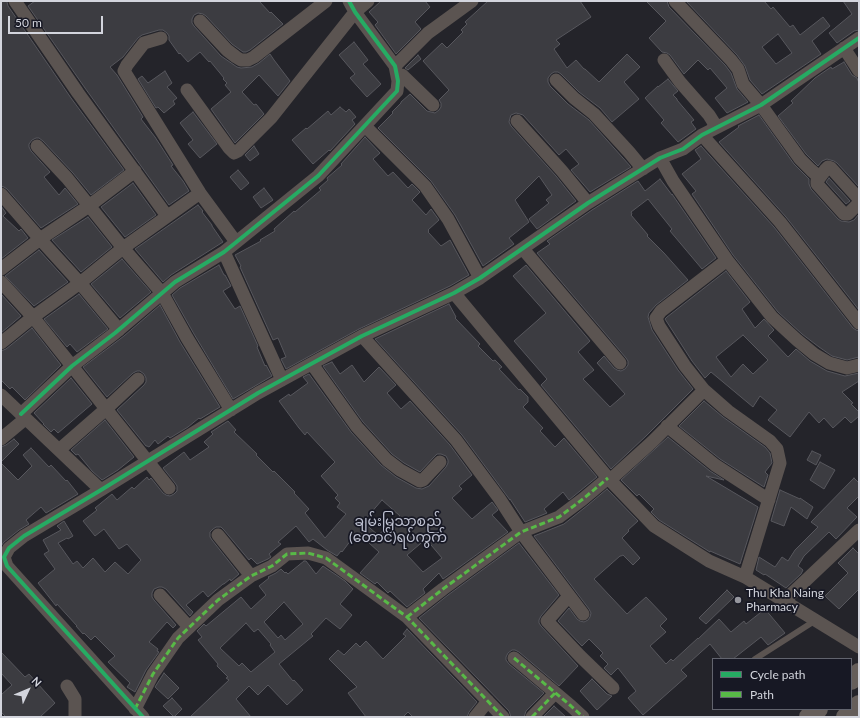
<!DOCTYPE html>
<meta charset="utf-8">
<style>
body{margin:0}
#map{position:relative;width:860px;height:718px;overflow:hidden;background:#24242a;font-family:Lato,sans-serif}
canvas{display:block}
.frame{position:absolute;inset:0;border:2px solid #d3d5dd;pointer-events:none}
.legend{position:absolute;left:712px;top:658px;width:140px;height:52px;box-sizing:border-box;background:#171824;border:1px solid #62646e;margin:0;padding:5px 7px;list-style:none;font-size:12px;color:#d3d5dd}
.legend li{display:flex;align-items:center;gap:8px;height:20px}
.legend b{width:20px;border:1px solid #62646e}
.north{position:absolute;left:8px;top:670px;width:40px;height:40px;-webkit-text-stroke:3px #171824;paint-order:stroke;rotate:46deg;font-size:11px;font-weight:700;line-height:16px;text-align:center;color:#d3d5dd}
.north::after{content:'';display:block;margin:auto;width:14px;height:18px;background:#d3d5dd;clip-path:polygon(50% 0,100% 100%,50% 72%,0 100%)}
.scale{position:absolute;left:8px;top:16px;width:95px;height:18px;box-sizing:border-box;border:2px solid #d3d5dd;border-top:0;padding-left:5px;font-size:12px;line-height:14px;white-space:nowrap;color:#d3d5dd;-webkit-text-stroke:3px #171824;paint-order:stroke}
</style>
<div id="map">
<canvas width="860" height="718"></canvas>
<div class="frame"></div>
<ul class="legend">
<li><b style="height:5px;background:#26ab63"></b>Cycle path</li>
<li><b style="height:5px;background:#58b947"></b>Path</li>
</ul>
<div class="north">N</div>
<div class="scale">50 m</div>
</div>
<script>
const c = document.querySelector('canvas').getContext('2d');
c.lineJoin = 'round';
function fillPath(path, color) {
  c.fillStyle = color;
  c.fill(path, 'evenodd');
}
function toPath(rows) {
  const path = new Path2D();
  for (const r of rows) {
    path.moveTo(r[0], r[1]);
    for (let i = 2; i < r.length; i += 2) path.lineTo(r[i], r[i + 1]);
  }
  return path;
}
function strokePath(path, color, width, dash) {
  c.strokeStyle = color;
  c.lineWidth = width;
  c.lineCap = dash ? 'butt' : 'round';
  c.setLineDash(dash || []);
  c.stroke(path);
}
function write(font, color, halo, rows, align = 'center') {
  c.font = font + ' Lato,"Noto Sans Myanmar",sans-serif';
  c.lineWidth = 3.5;
  c.setLineDash([]);
  c.textBaseline = 'middle';
  c.strokeStyle = halo;
  c.fillStyle = color;
  for (const [text, x, y, turn = 0] of rows) {
    c.save();
    c.translate(x, y);
    c.rotate((+turn || 0) * Math.PI / 180);
    c.textAlign = isNaN(turn) ? turn : align;
    if (halo) c.strokeText(text, 0, 0);
    c.fillText(text, 0, 0);
    c.restore();
  }
}
const building = toPath([
 [1,1,6,1,7,2,8,6,71,98,124,170,91,195,73,173,43,141,39,138,36,138,32,140,29,144,29,147,31,151,50,172,44,177,59,195,65,188,78,204,41,228,7,189,4,187,1,186,1,1],
 [35,1,259,1,270,13,271,12,283,24,250,50,246,52,243,52,232,44,206,16,203,14,198,13,194,15,192,19,192,23,194,26,221,56,237,67,241,68,252,67,259,63,270,54,274,60,290,81,278,96,259,75,242,92,254,105,256,104,264,114,235,143,211,109,231,92,225,85,227,83,223,79,224,78,210,61,209,62,200,52,188,62,180,53,179,54,169,40,169,36,167,33,163,30,159,30,142,35,138,38,123,57,110,67,117,75,143,117,141,119,155,137,173,165,171,166,183,181,189,191,169,205,85,88,28,6,35,1],
 [381,1,425,1,430,7,415,22,421,29,396,54,375,25,378,22,369,12,381,1],
 [488,1,580,1,591,17,556,40,560,44,554,49,567,68,576,60,584,69,585,69,599,82,627,54,640,67,624,82,639,99,612,122,600,108,579,92,561,74,558,72,554,72,551,74,548,78,548,82,550,86,568,104,589,120,631,167,590,192,571,170,579,164,566,149,559,155,523,115,520,114,516,113,511,115,510,118,509,122,511,126,556,176,576,201,537,229,529,219,549,203,546,200,552,195,539,176,515,200,529,222,509,238,514,244,483,266,455,215,431,181,378,128,393,113,392,112,401,103,401,102,410,94,427,111,435,113,439,110,441,107,441,103,439,100,449,90,423,61,442,43,447,48,463,32,461,30,467,24,465,22,488,1],
 [646,1,667,1,669,7,725,65,731,73,737,89,748,102,727,113,715,98,727,88,710,68,708,70,698,60,684,74,670,55,667,53,662,52,649,38,666,21,646,1],
 [686,1,764,1,771,9,773,7,790,27,793,25,800,35,823,17,830,26,812,41,821,54,762,94,750,80,745,66,737,55,686,1],
 [778,34,792,53,776,64,762,47,778,34],
 [843,1,859,1,859,30,854,31,837,43,829,33,852,14,843,1],
 [354,42,368,60,363,64,381,84,367,97,350,78,355,74,339,55,354,42],
 [418,55,421,59,408,70,405,68,418,55],
 [844,62,852,75,857,78,859,83,859,187,837,163,834,161,827,159,822,161,818,166,806,154,778,116,793,103,791,101,815,78,831,67,832,69,844,62],
 [165,71,172,83,167,87,177,98,173,101,175,104,164,113,158,107,156,108,138,79,142,76,148,83,165,71],
 [668,79,678,91,673,95,677,99,677,100,694,120,691,122,696,129,678,142,661,123,664,120,645,98,658,86,658,87,668,79],
 [340,107,346,112,349,109,356,117,352,120,355,124,330,151,329,150,313,164,292,140,306,128,307,129,328,111,331,115,340,107],
 [193,112,217,144,200,158,188,144,193,140,180,123,193,112],
 [759,115,794,164,809,179,809,184,811,189,838,219,841,221,849,222,854,220,859,214,859,310,786,217,719,142,739,127,738,126,759,115],
 [365,137,380,153,373,159,388,176,393,172,408,188,412,184,420,192,412,200,426,215,431,209,439,220,428,230,429,231,428,232,441,246,450,240,469,275,450,286,359,329,286,369,281,359,286,357,278,338,273,340,240,267,241,266,235,255,261,241,260,240,275,231,274,229,294,211,295,212,321,190,319,188,328,180,327,178,342,165,341,164,365,137],
 [254,146,259,154,250,161,245,155,254,146],
 [701,146,774,227,853,328,856,330,859,331,859,357,847,360,832,356,819,347,802,334,778,312,733,255,692,194,696,191,682,174,701,159,695,150,701,146],
 [238,170,249,183,241,190,230,177,238,170],
 [829,178,850,201,846,204,826,182,829,178],
 [660,179,672,195,672,194,716,258,702,269,670,231,672,229,648,199,631,212,632,214,631,215,648,235,647,236,664,253,688,280,656,305,649,313,648,317,652,330,678,370,693,389,646,436,611,469,541,385,547,379,514,341,546,313,513,276,526,265,590,341,578,352,594,370,583,379,610,407,625,394,597,363,604,356,614,368,617,370,621,371,625,369,628,365,628,361,626,358,537,253,550,244,547,241,592,210,638,181,645,191,660,179],
 [133,183,156,215,125,237,101,207,133,183],
 [264,188,273,200,261,208,253,197,264,188],
 [198,205,203,211,202,212,212,225,212,226,223,242,171,275,163,282,135,249,198,205],
 [1,206,6,213,3,216,19,231,21,229,28,238,1,259,1,206],
 [88,217,112,247,81,272,52,240,88,217],
 [39,250,68,282,34,306,5,276,39,250],
 [122,259,151,292,120,318,91,284,122,259],
 [219,265,224,275,225,275,231,286,223,291,235,309,240,306,258,346,257,347,265,366,266,365,272,376,233,399,194,334,172,295,180,288,219,265],
 [726,271,750,302,742,309,755,328,764,319,774,330,768,336,788,357,796,349,810,361,827,371,845,376,859,373,859,381,842,392,853,403,851,404,859,412,859,416,851,423,845,417,833,428,824,418,819,423,809,412,790,437,768,420,777,410,760,396,753,407,711,372,705,378,692,361,665,319,667,317,726,271],
 [743,335,768,360,753,374,743,364,731,377,716,357,743,335],
 [1,294,21,316,1,333,1,294],
 [79,294,108,329,77,352,70,344,67,347,44,319,79,294],
 [449,304,456,317,455,318,480,344,478,346,493,361,495,360,502,367,499,369,519,390,520,389,528,397,528,402,523,407,543,428,540,431,555,447,564,438,597,477,569,500,563,492,544,509,547,513,525,522,510,499,510,500,462,435,375,339,449,304],
 [160,305,180,342,220,407,200,419,199,418,188,427,170,438,168,436,158,444,155,440,149,447,147,446,146,446,117,410,144,385,146,382,146,378,144,374,140,371,137,371,133,373,107,397,83,367,124,336,160,305],
 [32,328,61,365,25,400,12,387,10,389,1,380,1,351,6,349,32,328],
 [332,362,340,374,352,365,364,382,379,367,396,385,387,393,401,409,410,401,450,445,472,475,459,486,462,489,452,498,472,519,492,502,498,510,492,515,508,532,443,579,439,573,423,589,425,593,407,607,390,591,388,593,377,582,375,584,360,573,379,552,358,533,353,541,351,540,342,552,341,551,337,556,327,550,313,539,309,542,296,526,278,542,281,544,269,554,271,557,268,559,257,564,251,558,249,560,224,530,221,527,216,527,213,529,210,532,210,537,212,540,239,574,231,581,230,579,224,584,223,584,208,597,203,591,186,605,193,612,190,616,166,589,162,587,159,587,154,589,152,593,152,597,154,600,176,625,173,628,167,622,149,642,158,649,157,651,159,652,146,670,135,692,127,687,130,683,108,662,115,656,95,636,91,640,84,633,83,634,76,626,77,626,57,604,56,606,38,583,55,569,44,554,49,551,43,540,61,530,57,526,64,521,73,536,68,539,67,538,58,543,73,564,77,561,83,568,93,558,105,572,115,562,128,574,141,560,127,544,119,549,104,529,95,536,83,521,97,510,95,508,112,494,117,500,132,487,134,489,147,477,149,480,151,478,163,493,166,495,170,496,174,494,177,491,177,486,175,483,163,468,184,452,190,460,209,447,204,442,213,434,211,432,228,421,236,430,234,432,257,454,256,455,273,472,274,471,295,492,294,493,309,509,305,513,325,538,346,514,337,507,340,503,335,498,338,495,321,476,335,462,307,432,305,435,299,428,279,401,289,394,290,396,308,383,303,377,309,374,351,432,381,465,396,477,416,488,422,489,429,486,446,467,448,463,448,460,446,456,441,454,437,454,434,457,420,472,404,463,392,454,363,422,323,366,332,362],
 [382,500,400,516,378,535,363,522,382,500],
 [426,539,442,558,423,572,407,555,426,539],
 [71,378,92,404,58,433,54,429,51,432,43,424,44,424,34,413,71,378],
 [704,401,723,417,765,447,770,453,772,463,765,472,768,475,764,487,720,459,679,426,704,401],
 [105,420,134,457,118,470,102,480,92,471,78,454,76,455,71,450,105,420],
 [668,437,710,471,724,480,706,476,758,507,740,564,710,551,710,552,659,520,651,512,654,509,639,494,637,496,621,480,668,437],
 [14,439,19,444,1,462,1,447,6,445,14,439],
 [31,448,49,467,51,465,66,481,67,480,78,494,46,513,41,507,26,520,29,524,19,530,4,542,1,546,1,463,18,480,32,466,23,455,31,448],
 [812,451,821,455,816,465,807,460,812,451],
 [820,462,835,470,824,489,810,480,820,462],
 [854,478,859,483,859,496,847,508,857,517,836,539,829,532,804,556,798,566,803,570,801,574,786,588,765,574,764,575,756,570,759,557,775,567,782,557,788,561,795,550,818,527,811,522,854,478],
 [607,489,638,521,628,530,629,531,622,538,640,558,633,565,623,555,621,556,620,556,594,579,627,614,646,597,667,619,660,626,666,632,650,646,666,664,671,659,673,661,698,638,698,639,719,619,731,632,744,621,746,624,765,609,785,633,768,645,761,637,733,659,722,659,710,644,681,670,687,676,643,715,628,698,636,691,618,668,611,675,604,668,608,664,600,656,603,653,589,639,582,646,558,621,569,608,577,619,580,621,584,622,588,620,590,617,591,613,589,609,534,536,564,524,588,505,607,489],
 [780,490,800,499,800,498,813,507,807,519,791,507,784,526,771,521,780,490],
 [519,543,559,595,541,616,539,620,539,623,541,626,578,666,559,686,519,652,515,650,512,650,508,653,506,657,506,660,509,664,544,693,526,711,524,717,511,717,509,711,419,618,448,595,519,543],
 [853,548,859,554,859,589,839,609,825,596,848,573,838,563,853,548],
 [304,561,306,561,316,574,323,566,345,581,353,589,340,604,352,615,340,629,326,618,311,634,313,636,279,664,293,681,294,680,303,690,287,705,268,685,258,695,249,686,236,699,251,717,190,717,229,680,226,678,228,677,217,666,218,664,198,640,202,637,197,631,204,624,206,626,241,597,251,609,266,595,259,586,269,578,268,577,276,573,281,569,285,573,286,572,288,574,304,561],
 [284,602,303,624,285,640,281,635,278,638,264,622,284,602],
 [246,623,254,632,258,629,271,644,270,645,275,652,251,672,242,663,239,666,220,648,246,623],
 [727,590,734,597,706,624,699,618,727,590],
 [407,629,477,702,469,712,467,717,413,717,408,712,403,717,366,717,348,693,357,687,329,659,338,650,344,655,356,643,360,647,366,641,383,659,406,636,403,634,407,629],
 [1,652,25,677,29,674,55,703,40,717,6,717,1,712,1,695,12,685,1,673,1,652],
 [164,673,179,688,168,699,155,687,164,673],
 [592,679,607,694,612,696,597,710,580,691,592,679],
 [172,698,182,709,174,717,163,706,172,698],
 [554,706,566,717,543,717,554,706]
]);
const service = toPath([
 [755,659,816,620]
]);
const minor = toPath([
 [15,1,78,93,167,216],
 [675,1,731,60,738,69,743,84,761,105,800,159,811,170,819,177],
 [200,21,227,50,236,57,241,60,248,60,254,57,326,1],
 [161,38,144,43,127,65,124,71,200,193,236,242],
 [844,48,859,71],
 [664,60,680,82,709,115,714,123,713,129],
 [395,66,428,33,472,1],
 [397,74,402,75,433,105],
 [556,80,574,98,594,114,629,152,643,169],
 [187,90,229,148,234,153,238,151,271,118,355,12,368,1],
 [517,121,562,171,588,203],
 [365,126,425,186,448,219,480,278],
 [702,135,780,222,859,323],
 [37,146,67,178,123,248,162,293,187,338,231,410],
 [660,158,673,181,727,260,661,311,656,318,659,326,685,366,704,390,728,411,770,441,777,449,780,463,745,577],
 [1,194,40,239,80,283,119,330],
 [859,199,831,168,828,167,826,169,817,181,817,184,844,214,848,214,859,203],
 [523,249,620,363],
 [224,252,282,380],
 [727,260,772,317,797,340,814,354,829,363,847,368,859,365],
 [1,269,40,239,89,206,135,171],
 [1,282,33,317,169,488],
 [454,293,608,478,654,526,709,561,745,577,859,647],
 [362,336,456,440,499,498,521,532,583,614],
 [1,343,33,317,80,283,123,248,200,193],
 [312,364,357,427,387,460,400,470,420,481,423,480,440,462],
 [1,395,101,490],
 [21,414,72,366,115,333,175,282,224,252,318,176,397,91,398,81,395,66,355,12,349,1],
 [667,426,715,465,769,500],
 [1,439,25,419],
 [59,450,106,409,138,379],
 [610,480,652,442,704,390],
 [218,535,251,576],
 [160,595,189,627],
 [569,596,547,621,580,656,613,688],
 [784,601,859,530],
 [407,617,443,589,521,532,559,517,583,499,608,478],
 [514,658,571,706,583,717],
 [67,686,75,699,75,717],
 [135,709,153,674,178,638,218,600,251,576,272,566,287,554,308,553,326,558,407,617,503,717],
 [143,717,7,566,4,557,9,548,24,536,101,490,258,393,362,336,454,293,480,278,588,203,660,158,683,149,702,135,761,105,859,38],
 [475,717,488,701],
 [532,717,555,693]
]);
const primary = toPath([
 [851,680,859,673],
 [809,717,818,709],
 [846,717,859,705]
]);
const quiet = toPath([
 [407,617,443,589,521,532,559,517,583,499,608,478],
 [514,658,571,706,583,717],
 [135,709,153,674,178,638,218,600,251,576,272,566,287,554,308,553,326,558,407,617,503,717],
 [532,717,555,693]
]);
const cycleway = toPath([
 [21,414,72,366,115,333,175,282,224,252,318,176,397,91,398,81,395,66,355,12,349,1],
 [143,717,7,566,4,557,9,548,24,536,101,490,258,393,362,336,454,293,480,278,588,203,660,158,683,149,702,135,761,105,859,38]
]);
const markers = [
 [738,600,4,"#96979e"]
];
const poiNames = [
 ["Thu Kha Naing",746,593],
 ["Pharmacy",746,607]
];
const quarterNames = [
 ["ချမ်းမြသာစည်",398,521],
 ["(တောင်)ရပ်ကွက်",398,537]
];
fillPath(building, '#3c3c41');
strokePath(building, '#57575d', 1);
strokePath(service, '#5b5451', 6);
strokePath(minor, '#5b5451', 13);
strokePath(primary, '#655e5a', 20);
strokePath(quiet, '#58b947', 3, [6, 3]);
strokePath(cycleway, '#26ab63', 4);
for (const [x, y, r, color] of markers) {
  const dot = new Path2D();
  dot.arc(x, y, r, 0, 2 * Math.PI);
  c.fillStyle = color;
  c.fill(dot);
  strokePath(dot, '#171824', 1.5);
}
write('12px', '#d3d5dd', '#171824', poiNames, 'left');
write('14px', '#bfc2d2', '#171824', quarterNames);
</script>
